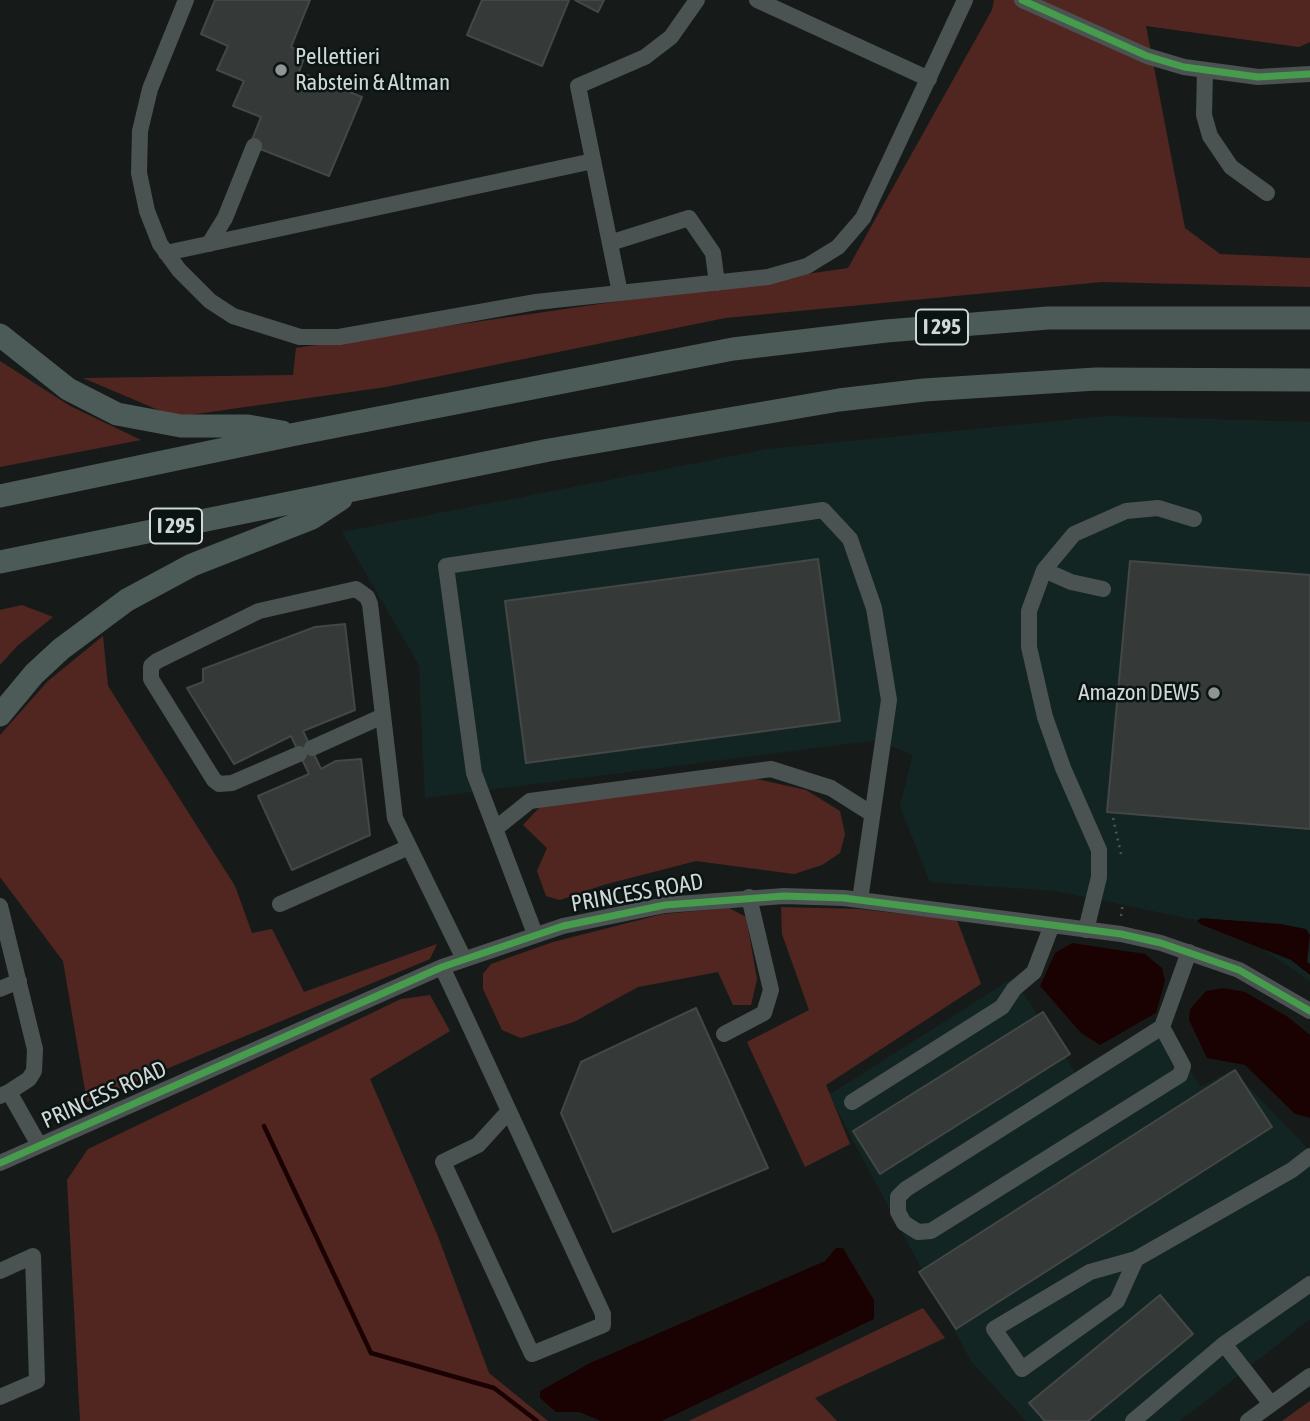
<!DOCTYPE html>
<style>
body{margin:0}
canvas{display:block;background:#161b1a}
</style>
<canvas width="1310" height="1421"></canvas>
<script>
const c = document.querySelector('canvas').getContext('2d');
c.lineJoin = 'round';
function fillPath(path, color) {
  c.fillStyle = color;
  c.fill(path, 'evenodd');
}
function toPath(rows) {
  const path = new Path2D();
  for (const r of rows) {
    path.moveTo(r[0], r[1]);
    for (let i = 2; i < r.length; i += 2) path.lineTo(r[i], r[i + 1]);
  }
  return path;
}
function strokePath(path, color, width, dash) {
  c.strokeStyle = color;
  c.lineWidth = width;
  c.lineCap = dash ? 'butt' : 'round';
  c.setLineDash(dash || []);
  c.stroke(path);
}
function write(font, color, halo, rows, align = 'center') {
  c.font = font + ' "Asap Condensed",sans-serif';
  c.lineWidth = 5;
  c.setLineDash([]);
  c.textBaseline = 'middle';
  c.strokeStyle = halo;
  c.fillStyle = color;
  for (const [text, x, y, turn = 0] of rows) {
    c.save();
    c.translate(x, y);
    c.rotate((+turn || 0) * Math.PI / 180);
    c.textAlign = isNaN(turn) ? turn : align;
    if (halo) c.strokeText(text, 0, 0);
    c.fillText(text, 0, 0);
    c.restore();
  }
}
const built = toPath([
 [1108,416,1310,422,1310,981,1257,945,1211,923,1056,891,930,882,900,806,913,755,877,740,425,798,419,665,342,532,769,449],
 [1013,978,1077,1075,1161,1025,1201,1087,1232,1070,1310,1151,1310,1319,1180,1421,1026,1421,971,1361,829,1095]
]);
const green = toPath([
 [994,0,1310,0,1310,42,1299,47,1146,26,1185,228,1220,254,1310,258,1310,287,1102,282,725,318,386,387,175,417,83,378,293,375,296,348,848,268,992,10],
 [0,361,70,406,141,440,0,467],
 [22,605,53,617,17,646,0,665,0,610],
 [103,636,108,686,235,886,252,933,272,929,304,992,437,944,430,959,87,1102,63,961,0,877,0,735,48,681],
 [752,778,806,790,840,811,845,834,840,853,822,865,794,874,696,861,603,885,560,900,546,896,537,871,547,848,523,825,540,807],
 [781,907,859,909,957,920,981,984,826,1085,850,1144,805,1167,747,1042,809,1010,782,934],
 [729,908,746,917,757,979,751,1005,733,1005,718,972,638,987,574,1022,521,1038,502,1030,483,989,483,974,491,964,553,942,663,914],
 [430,995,450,1031,370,1079,437,1234,489,1373,548,1421,80,1421,67,1180,88,1149,401,999],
 [923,1308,945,1338,815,1398,837,1421,689,1421],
 [1310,1401,1310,1421,1282,1421]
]);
const water = toPath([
 [1201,918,1281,924,1306,929,1310,935,1307,962,1310,964,1310,975,1291,960,1202,925,1197,921],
 [1072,943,1145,954,1162,968,1165,981,1156,1013,1100,1045,1081,1033,1040,986,1055,953],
 [1224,988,1245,992,1288,1017,1310,1035,1310,1118,1295,1114,1245,1065,1207,1058,1189,1020,1190,1009,1206,991],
 [836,1248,843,1248,874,1300,874,1319,662,1421,601,1421,579,1412,556,1412,540,1398,540,1391,590,1363,825,1261]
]);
const stream = toPath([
 [264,1126,371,1353,494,1388,537,1421]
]);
const building = toPath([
 [215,0,310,0,291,47,306,53,299,72,362,97,329,176,250,145,261,117,233,106,244,81,217,70,228,46,201,34,215,0],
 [482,0,569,0,542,66,467,35,482,0],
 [575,0,604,0,598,12,575,0],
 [818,559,840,721,526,763,505,601,818,559],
 [1130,561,1310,575,1310,829,1107,812,1130,561],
 [345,624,355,710,303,731,321,769,336,761,361,759,370,835,292,870,258,796,309,774,291,736,234,764,187,688,203,682,203,669,315,627,345,624],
 [696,1008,768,1168,613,1232,561,1113,581,1062,696,1008],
 [1043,1012,1070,1054,880,1174,853,1131,1043,1012],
 [1235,1070,1272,1127,956,1329,919,1272,1235,1070],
 [1160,1295,1193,1334,1088,1421,1045,1421,1029,1403,1160,1295]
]);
const path = toPath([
 [1113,818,1121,854],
 [1121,916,1123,902]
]);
const minor = toPath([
 [186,0,150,89,140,131,139,173,147,211,160,244,179,270,210,301,233,316,300,337,339,337,536,302,768,277,807,266,838,247,863,218,965,0],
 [757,0,929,79],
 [1022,0,1147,56,1184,67,1258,77,1310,74],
 [1205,71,1204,115,1210,136,1231,167,1267,193],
 [610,243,689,218,713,253,717,283],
 [209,244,225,218,254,146],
 [166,253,593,161],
 [620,293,578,86,645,57,671,37,697,0],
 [1044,570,1071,582,1103,589],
 [312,748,383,716],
 [299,754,232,783,219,784,214,780,151,679,151,666,157,661,259,611,356,589,367,597,370,604,395,818,464,959],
 [495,829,530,801,771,769,831,788,872,814],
 [280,904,409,847],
 [0,906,35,1049,34,1071,29,1079,9,1092],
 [1086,930,1099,877,1099,850,1063,768,1045,717,1029,647,1029,611,1044,570,1074,534,1126,511,1158,508,1194,519],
 [535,934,474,773,446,566,823,510,850,539,874,608,889,700,860,900],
 [442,967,466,1018,509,1111,603,1314,603,1325,532,1354,443,1162,478,1145,509,1111],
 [0,989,19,981],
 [1162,1027,906,1189,898,1197,898,1212,904,1223,918,1232,931,1231,1180,1075,1183,1066,1162,1027,1189,952],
 [724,1034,764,1013,771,990,749,897],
 [0,1096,9,1092,39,1145],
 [852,1102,1002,1007,1014,989,1034,972,1052,925],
 [0,1163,442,967,563,926,665,905,784,896,844,898,1121,934,1161,943,1239,970,1310,1011],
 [1136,1259,1117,1301,1022,1369,994,1329,1090,1272,1136,1259,1292,1170,1310,1156],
 [0,1271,33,1256,37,1381,0,1397],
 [1224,1344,1310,1284],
 [1133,1421,1224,1344,1271,1404],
 [1248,1421,1310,1376]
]);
const highway = toPath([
 [0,335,68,389,117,414,181,426,248,426,282,432],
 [0,496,296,434,733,349,886,331,1048,318,1310,318],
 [0,562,549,450,839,400,924,390,1096,379,1310,380],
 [0,715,34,674,61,649,127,600,192,565,312,518,341,499]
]);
const cycleway = toPath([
 [1022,0,1147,56,1184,67,1258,77,1310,74],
 [0,1163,442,967,563,926,665,905,784,896,844,898,1121,934,1161,943,1239,970,1310,1011]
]);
const markers = [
 [281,70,7,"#8f9594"],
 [1214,693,7,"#8f9594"]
];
const shields = [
 [942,327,52],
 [176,526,52]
];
const shieldNames = [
 ["I 295",942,327],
 ["I 295",176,526]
];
const poiNames = [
 ["Pellettieri",295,57],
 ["Rabstein & Altman",295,83],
 ["Amazon DEW5",1200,693,"right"]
];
const streetNames = [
 ["PRINCESS ROAD",637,893,-10],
 ["PRINCESS ROAD",104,1095,-24]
];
fillPath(built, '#132522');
fillPath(green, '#522620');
fillPath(water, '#1b0202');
strokePath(stream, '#1b0202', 4.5);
fillPath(building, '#353a38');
strokePath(building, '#434746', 2);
strokePath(path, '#4e5654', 2.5, [2, 5]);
strokePath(minor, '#4a5351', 16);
strokePath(highway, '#4d5b58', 23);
strokePath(cycleway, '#469c4c', 7);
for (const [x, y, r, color] of markers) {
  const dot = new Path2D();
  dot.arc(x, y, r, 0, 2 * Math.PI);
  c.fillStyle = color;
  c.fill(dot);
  strokePath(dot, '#0a1412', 2.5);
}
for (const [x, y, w] of shields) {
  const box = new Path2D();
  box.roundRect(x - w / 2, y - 17.5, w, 35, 5);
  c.fillStyle = '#0a1412';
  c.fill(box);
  strokePath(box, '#d0d7d6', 2);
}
write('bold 21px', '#d0d7d6', null, shieldNames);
write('23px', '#d0d7d6', '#0a1412', poiNames, 'left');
write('23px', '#d0d7d6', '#0a1412', streetNames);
</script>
